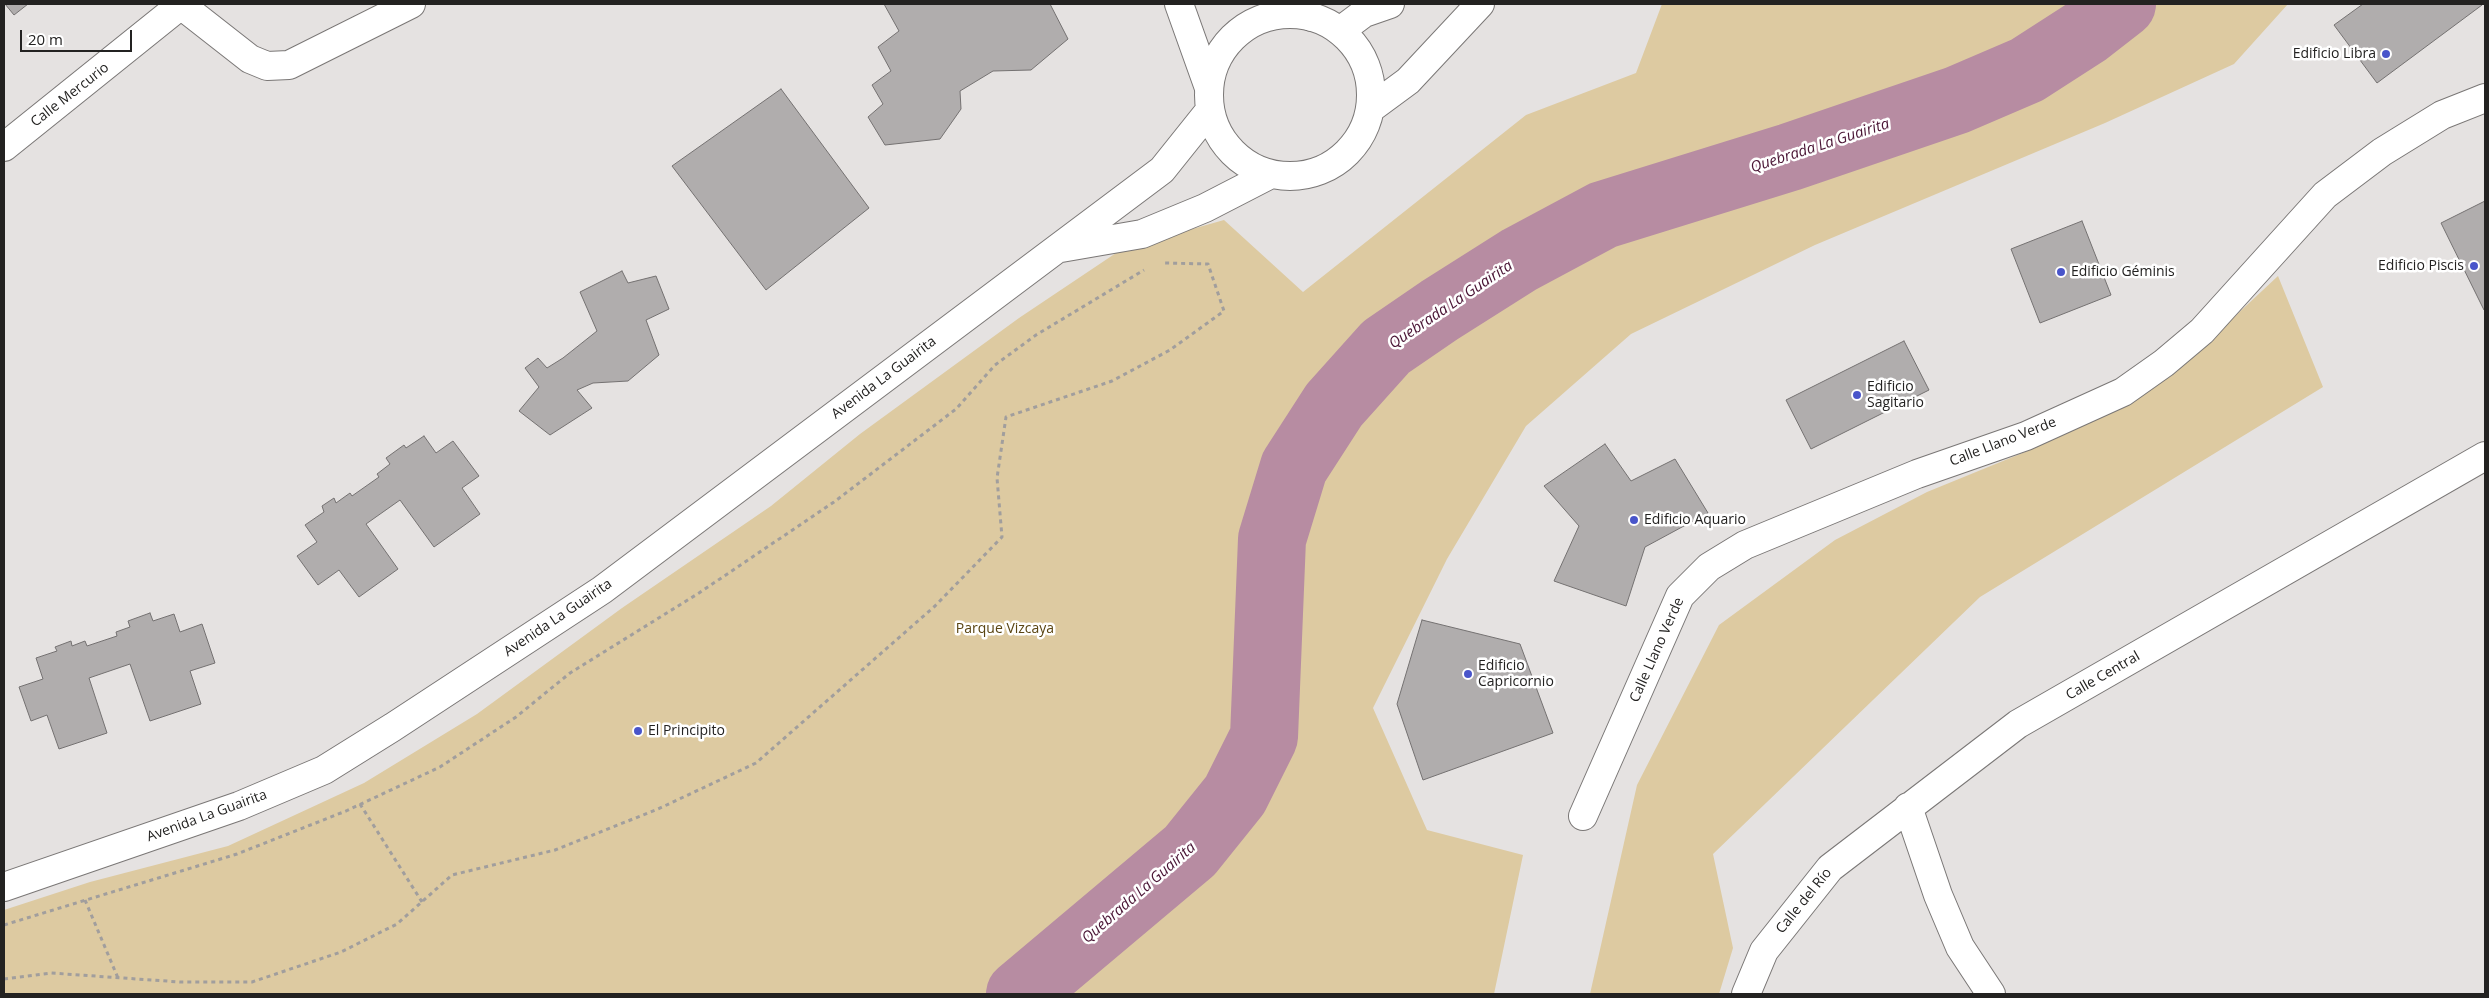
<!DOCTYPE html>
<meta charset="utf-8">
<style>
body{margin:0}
#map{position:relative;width:2489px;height:998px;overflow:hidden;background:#e5e2e1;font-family:"Open Sans",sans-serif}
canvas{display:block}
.frame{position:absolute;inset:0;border:5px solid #232221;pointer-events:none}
.scale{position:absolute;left:20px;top:30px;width:112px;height:22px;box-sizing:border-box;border:2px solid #232221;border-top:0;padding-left:6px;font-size:15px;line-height:18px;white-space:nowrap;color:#232221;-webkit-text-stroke:4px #fff;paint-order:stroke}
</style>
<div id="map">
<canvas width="2489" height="998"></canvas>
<div class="frame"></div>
<div class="scale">20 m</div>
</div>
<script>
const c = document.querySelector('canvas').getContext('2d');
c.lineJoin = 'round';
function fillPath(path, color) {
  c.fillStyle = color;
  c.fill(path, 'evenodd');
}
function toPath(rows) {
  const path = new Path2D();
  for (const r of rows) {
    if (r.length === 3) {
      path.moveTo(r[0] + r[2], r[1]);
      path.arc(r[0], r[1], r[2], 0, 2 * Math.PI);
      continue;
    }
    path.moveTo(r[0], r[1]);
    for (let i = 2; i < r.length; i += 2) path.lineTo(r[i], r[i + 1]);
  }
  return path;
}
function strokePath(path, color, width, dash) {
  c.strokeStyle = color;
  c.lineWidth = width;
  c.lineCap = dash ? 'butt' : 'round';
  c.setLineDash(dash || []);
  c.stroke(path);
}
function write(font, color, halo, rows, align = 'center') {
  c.font = font + ' "Open Sans",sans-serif';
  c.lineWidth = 5;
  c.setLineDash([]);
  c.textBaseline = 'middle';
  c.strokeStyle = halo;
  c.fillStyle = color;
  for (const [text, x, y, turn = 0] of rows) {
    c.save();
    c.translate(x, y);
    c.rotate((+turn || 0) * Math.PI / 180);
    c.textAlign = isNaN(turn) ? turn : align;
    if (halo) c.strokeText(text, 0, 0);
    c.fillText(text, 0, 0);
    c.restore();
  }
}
const green = toPath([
 [1662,4,2288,4,2234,64,2105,123,1815,245,1631,334,1526,426,1447,559,1373,708,1427,830,1523,855,1494,994,4,994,4,910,90,882,228,846,364,783,477,714,622,608,771,506,860,434,1019,318,1122,249,1224,220,1303,292,1526,115,1636,73],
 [2278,276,2323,387,1980,597,1713,854,1733,948,1719,994,1590,994,1637,785,1719,625,1835,540,1927,492,2025,452,2170,377]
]);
const river = toPath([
 [1020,994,1190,851,1235,795,1264,737,1272,539,1294,467,1334,405,1386,347,1440,310,1519,260,1603,215,1790,157,1957,100,2027,70,2086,32,2122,4]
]);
const building = toPath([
 [5,4,28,4,14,15,5,4],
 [884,4,1050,4,1068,39,1031,70,993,71,960,91,961,109,940,139,885,145,868,117,883,104,872,85,891,71,878,47,899,31,884,4],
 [2363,4,2480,4,2482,5,2377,83,2334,25,2363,4],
 [781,89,869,208,766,290,672,166,781,89],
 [2485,201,2485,309,2484,310,2441,223,2485,201],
 [2082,221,2111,295,2040,323,2011,249,2082,221],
 [622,271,628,283,656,276,669,309,646,320,659,355,628,381,593,383,577,390,592,408,550,435,519,411,539,387,525,368,538,358,547,368,563,358,597,331,580,292,622,271],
 [1904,341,1929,390,1811,449,1786,400,1904,341],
 [424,436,436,453,453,441,479,476,462,488,480,514,434,547,400,500,366,524,398,569,359,597,339,570,318,585,297,556,317,542,305,525,324,512,322,506,334,498,336,503,350,493,352,496,379,477,377,474,390,464,386,458,404,445,406,448,424,436],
 [1605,444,1631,481,1675,459,1708,513,1645,547,1626,606,1554,581,1579,526,1544,486,1605,444],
 [150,613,153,621,174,614,180,632,202,624,215,663,190,671,201,704,150,721,130,664,89,678,107,733,59,749,47,715,31,721,19,687,43,679,36,658,57,651,55,647,71,641,72,646,85,641,87,646,117,636,116,632,130,627,128,621,150,613],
 [1422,620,1520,644,1553,733,1423,780,1397,704,1422,620]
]);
const path = toPath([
 [360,804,422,902],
 [85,900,118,978],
 [4,925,237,854,346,811,440,767,516,717,570,673,699,593,834,502,956,409,995,365,1036,335,1144,270],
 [4,979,51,973,180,982,252,982,341,952,397,924,452,875,555,850,658,809,756,763,935,606,1002,537,997,478,1006,417,1112,381,1170,350,1224,311,1208,264,1165,263]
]);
const minor = toPath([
 [1179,4,1209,88],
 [1298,4,1312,17],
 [181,5,250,59,267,66,289,65,411,4],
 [4,147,182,4],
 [1908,807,1938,895,1960,947,1991,994],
 [1583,816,1680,596,1709,567,1745,545,1917,474,2026,436,2123,392,2164,363,2202,331,2325,195,2382,152,2442,115,2485,98],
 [1746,994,1764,951,1830,868,2018,724,2485,456]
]);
const tertiary = toPath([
 [1290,95,81],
 [1340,31,1364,13,1390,4],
 [1370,109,1408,81,1480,4],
 [1061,248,1142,234,1205,208,1271,174],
 [4,887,239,806,324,770,393,727,602,590,1162,170,1210,110]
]);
const markers = [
 [2386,54,5,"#4955ca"],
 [2474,266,5,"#4955ca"],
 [2061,272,5,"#4955ca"],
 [1857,395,5,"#4955ca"],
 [1634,520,5,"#4955ca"],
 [1468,674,5,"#4955ca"],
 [638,731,5,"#4955ca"]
];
const poiNames = [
 ["Edificio Libra",2376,54,"right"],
 ["Edificio Piscis",2464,266,"right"],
 ["Edificio Géminis",2071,272],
 ["Edificio",1867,387],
 ["Sagitario",1867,403],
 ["Edificio Aquario",1644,520],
 ["Edificio",1478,666],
 ["Capricornio",1478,682],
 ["El Principito",648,731]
];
const streetNames = [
 ["Calle Mercurio",70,95,-38],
 ["Avenida La Guairita",884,378,-37],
 ["Calle Llano Verde",2003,442,-21],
 ["Avenida La Guairita",558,618,-34],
 ["Calle Llano Verde",1657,650,-66],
 ["Calle Central",2103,676,-30],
 ["Avenida La Guairita",207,816,-20],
 ["Calle del Río",1804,901,-51]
];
const parkNames = [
 ["Parque Vizcaya",1005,629]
];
const waterNames = [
 ["Quebrada La Guairita",1820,146,-18],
 ["Quebrada La Guairita",1451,305,-34],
 ["Quebrada La Guairita",1139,893,-41]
];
fillPath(green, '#ddcaa1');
strokePath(river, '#b78ca2', 68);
fillPath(building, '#b0adad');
strokePath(building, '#747171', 1);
strokePath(minor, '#7a7776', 30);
strokePath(tertiary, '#7a7776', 30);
strokePath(path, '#a19e9d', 3, [4, 4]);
strokePath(minor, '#fff', 28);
strokePath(tertiary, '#fff', 28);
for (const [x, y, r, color] of markers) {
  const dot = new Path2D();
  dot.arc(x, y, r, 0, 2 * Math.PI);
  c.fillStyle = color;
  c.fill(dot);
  strokePath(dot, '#fff', 2);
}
write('14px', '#232221', '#fff', poiNames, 'left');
write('14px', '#232221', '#fff', streetNames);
write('14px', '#5a4512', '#fff', parkNames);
write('italic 15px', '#491434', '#fff', waterNames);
</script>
